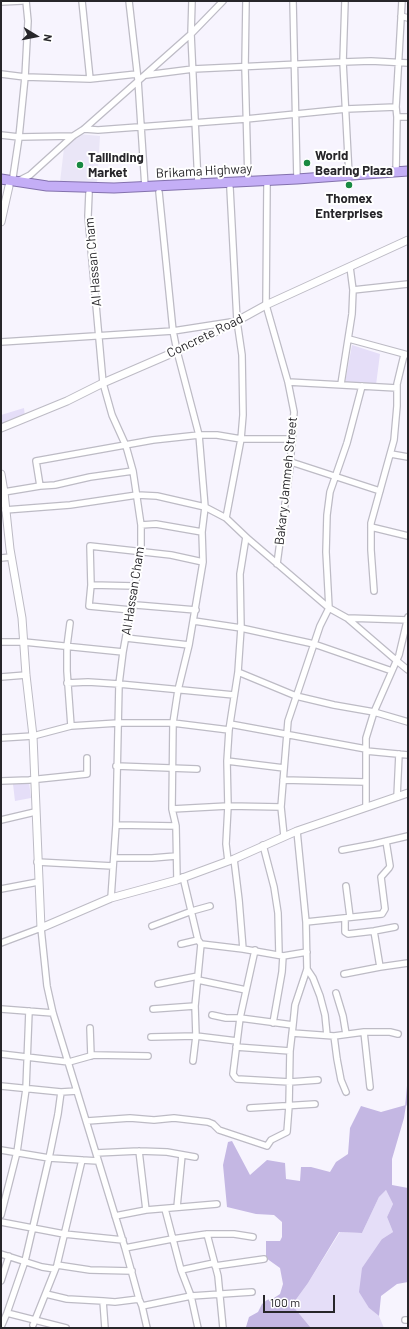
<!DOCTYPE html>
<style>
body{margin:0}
#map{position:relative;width:409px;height:1329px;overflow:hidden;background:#f7f4fe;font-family:Barlow,sans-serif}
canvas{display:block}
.frame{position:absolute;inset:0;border:2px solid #27262a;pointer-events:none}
.north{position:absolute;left:16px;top:16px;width:40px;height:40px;-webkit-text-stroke:3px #fff;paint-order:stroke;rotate:100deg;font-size:11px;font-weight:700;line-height:16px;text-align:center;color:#27262a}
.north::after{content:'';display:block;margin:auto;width:14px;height:18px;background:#27262a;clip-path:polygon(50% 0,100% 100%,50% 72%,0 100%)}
.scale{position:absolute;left:263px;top:1295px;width:72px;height:18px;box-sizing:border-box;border:2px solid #27262a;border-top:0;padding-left:5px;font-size:12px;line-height:14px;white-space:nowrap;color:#27262a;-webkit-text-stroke:3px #fff;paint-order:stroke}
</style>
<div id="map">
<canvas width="409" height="1329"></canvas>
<div class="frame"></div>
<div class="north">N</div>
<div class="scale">100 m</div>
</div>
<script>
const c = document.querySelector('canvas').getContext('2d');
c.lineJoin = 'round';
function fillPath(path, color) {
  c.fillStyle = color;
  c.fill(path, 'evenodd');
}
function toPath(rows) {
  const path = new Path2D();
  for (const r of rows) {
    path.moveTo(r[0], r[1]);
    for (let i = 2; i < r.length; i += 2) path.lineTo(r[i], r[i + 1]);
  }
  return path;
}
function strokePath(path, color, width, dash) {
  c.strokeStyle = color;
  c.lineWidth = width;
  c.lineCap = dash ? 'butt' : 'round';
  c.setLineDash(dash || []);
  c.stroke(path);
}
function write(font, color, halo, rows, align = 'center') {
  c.font = font + ' Barlow,sans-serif';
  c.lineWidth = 4;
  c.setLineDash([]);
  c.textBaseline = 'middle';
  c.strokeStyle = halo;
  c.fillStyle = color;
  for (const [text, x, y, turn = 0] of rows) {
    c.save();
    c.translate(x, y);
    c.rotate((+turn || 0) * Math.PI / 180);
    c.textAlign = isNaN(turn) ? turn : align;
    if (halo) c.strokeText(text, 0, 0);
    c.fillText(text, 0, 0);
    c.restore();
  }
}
const built = toPath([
 [79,134,100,136,97,184,60,182,64,148]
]);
const green = toPath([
 [352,345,380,354,376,385,345,383],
 [24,408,25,417,1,428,1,415],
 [29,782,31,798,15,801,13,784],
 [386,1190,393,1204,387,1217,393,1232,382,1239,369,1308,379,1316,384,1328,311,1328,292,1305,308,1283,340,1232,362,1233,379,1197]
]);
const water = toPath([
 [406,1105,404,1118,392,1159,392,1185,408,1188,408,1282,397,1284,381,1296,379,1316,369,1308,359,1292,362,1268,382,1239,393,1232,387,1217,393,1204,386,1190,379,1197,362,1233,339,1232,308,1283,292,1305,311,1328,246,1327,249,1317,258,1312,262,1304,267,1300,274,1298,280,1294,283,1284,280,1268,266,1258,266,1241,280,1241,282,1237,282,1222,274,1215,256,1214,227,1207,223,1165,228,1142,232,1141,250,1175,267,1160,285,1163,286,1179,300,1181,301,1167,311,1167,330,1172,336,1162,348,1154,350,1128,361,1106,381,1112]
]);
const stream = toPath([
 [406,1105,408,1083]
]);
const minor = toPath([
 [82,1,90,79],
 [129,1,138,80,145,187],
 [192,1,191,34,198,184],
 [246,1,245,67,248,181],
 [293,1,297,179],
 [345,1,343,62,349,175],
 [1,2,22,1],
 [401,16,408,18],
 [1,74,25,77,90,79,137,74],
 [146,75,193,69,343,62,371,61,408,63],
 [397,117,408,117],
 [84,129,98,130,246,119,346,109,396,107],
 [1,135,19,137,73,136],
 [396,172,397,117,396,107,402,1],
 [18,181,30,175,73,136,84,129,191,34,223,1],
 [10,183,13,177,19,137,25,77,28,21,26,1],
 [267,185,266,305,288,382,294,412,290,467,277,564],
 [159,192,173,331,177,351,199,435,205,507,202,532,203,562,189,645,178,690,173,723,172,809,176,826,177,880],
 [89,193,88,216,103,383,112,415,126,446,133,471,141,525,141,552,123,652,119,684,116,825,111,898],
 [353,290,408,284],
 [349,339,408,355],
 [1,342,173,331,231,322],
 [288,382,397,388],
 [341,384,352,314,353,290,350,267],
 [391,454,408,457],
 [291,462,380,491],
 [40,486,36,461,153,440,199,435,217,435,241,439,293,439],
 [4,492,40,486,55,485,90,477,133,471],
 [5,510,70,505,137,495,157,496,205,507,226,518,246,537,329,608,347,618,397,661,408,670],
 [226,518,241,439,243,415,242,355,237,321,230,188],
 [141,525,156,524,202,532],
 [371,527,408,536],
 [1,558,11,557],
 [91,585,135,586],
 [374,591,371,550,371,523,394,440,397,406,397,384,404,355],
 [196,610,136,605,134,605,131,610,89,606,91,585,90,546,171,555,203,562],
 [347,618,408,620],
 [194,621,241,628,314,644,392,671],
 [70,623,67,646,67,671,71,726],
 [126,638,189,645],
 [1,642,24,642,123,652],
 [238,672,296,696,334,705,374,712,408,722],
 [1,677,26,675],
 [67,683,88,682,119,684,234,695],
 [230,724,366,749],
 [1,738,33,736,71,726,118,723,173,723,229,730],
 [366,751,408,755],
 [227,761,284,768],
 [116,766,197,769],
 [283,780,365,782],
 [1,781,29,780,87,774,87,758],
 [397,797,399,754],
 [366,807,366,738,374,712,399,655,408,617],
 [172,809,228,806,281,807],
 [1,820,35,812],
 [116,825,176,826],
 [284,836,281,807,288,721,320,626,329,608,326,552,327,515,330,492,347,443,362,386],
 [263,845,274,887,278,913,279,954],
 [342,850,374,844,408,836],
 [114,858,152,858,176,856],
 [234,859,239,900,243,949],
 [228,861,226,844,228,806,227,761,229,730,238,672,241,628,240,574,246,537],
 [37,862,113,866],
 [183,877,198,940,201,944,195,1006,196,1036,193,1061],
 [346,886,350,917],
 [1,889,38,882],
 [345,918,345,932,348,934,374,931,395,927],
 [306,922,382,914,385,909,381,877,389,868,390,866,386,841],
 [152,926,192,911,210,906],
 [374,931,380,967],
 [1,943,41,928,47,986,53,1013,125,1248,139,1299,142,1306,147,1328],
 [181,944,198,940],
 [201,944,243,949,283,956,307,952],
 [255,950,240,1018,233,1074,235,1077,237,1079,290,1082,318,1080],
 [307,969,313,978,320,996,325,1015,327,1035],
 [344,974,380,967,408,963],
 [198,980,246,990],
 [158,984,198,976],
 [336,993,343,1016,346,1034],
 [1,1009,53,1013],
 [153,1009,195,1006],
 [212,1015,226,1018,240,1018,293,1025],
 [273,1023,282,972,283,956],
 [90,1028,91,1056],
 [364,1032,370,1087],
 [292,1033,334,1036,364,1032,390,1032,398,1034],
 [334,1036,337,1059,341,1080,346,1092],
 [151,1037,196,1036,237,1041],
 [236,1047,290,1051],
 [1,1054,69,1062,94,1055,148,1056],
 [1,1086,61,1092,77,1091],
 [61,1092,58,1114,49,1158,25,1261,7,1313,66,1328],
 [250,1108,315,1104],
 [87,1121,130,1118,154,1120,174,1118,208,1122,213,1124,219,1130,267,1146,271,1140,287,1132,289,1106,290,1051,293,1025,295,1005,307,969,306,922,297,831],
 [1,1150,49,1158,98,1161],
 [139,1151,146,1210],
 [96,1153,139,1151,167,1152,195,1157],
 [177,1207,182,1155],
 [165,1209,181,1270,191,1296,198,1328],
 [1,1215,17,1152,26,1089,29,1011],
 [115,1216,146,1210,217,1204],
 [1,1222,64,1234,123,1240],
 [207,1234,218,1276,223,1328],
 [125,1248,172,1239,207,1234,234,1234,253,1237],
 [1,1254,42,1267,55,1269],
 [57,1265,90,1270,132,1271],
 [215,1266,264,1259],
 [181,1270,214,1263],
 [1,1281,9,1256],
 [46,1294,67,1299,103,1301,115,1302,139,1299],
 [103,1301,105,1328],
 [142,1306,191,1296,252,1292],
 [405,1320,408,1320],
 [33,1325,57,1265,82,1160],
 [1,1327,7,1313]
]);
const tertiary = toPath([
 [1,222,9,186],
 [1,428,67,401,103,383,177,351,237,321,266,305,408,240],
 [1,474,4,492,10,549,22,618,26,675,33,736,41,928,111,898,177,880,234,859,297,831,408,793]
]);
const trunk = toPath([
 [1,179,47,186,114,188,297,179,408,171]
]);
const markers = [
 [307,163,4,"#188941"],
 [80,165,4,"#188941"],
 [349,185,4,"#188941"]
];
const poiNames = [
 ["World",315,156],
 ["Bearing Plaza",315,171],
 ["Tallinding",88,158],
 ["Market",88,173],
 ["Thomex",349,199,"center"],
 ["Enterprises",349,214,"center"]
];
const streetNames = [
 ["Brikama Highway",204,171,-3],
 ["Al Hassan Cham",93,262,-95],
 ["Concrete Road",205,336,-26],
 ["Bakary Jammeh Street",286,481,-84],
 ["Al Hassan Cham",133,591,-81]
];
fillPath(built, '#eae6f7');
fillPath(green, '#e5def8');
fillPath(water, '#c4b7e3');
strokePath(stream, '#c4b7e3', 1.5);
strokePath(minor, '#bdbbc5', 8);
strokePath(tertiary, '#bdbbc5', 9);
strokePath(trunk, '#8371ad', 11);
strokePath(minor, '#fff', 5.5);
strokePath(tertiary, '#fff', 7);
strokePath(trunk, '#c4aef6', 9);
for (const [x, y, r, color] of markers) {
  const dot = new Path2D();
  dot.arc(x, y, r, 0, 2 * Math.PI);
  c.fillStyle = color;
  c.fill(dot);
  strokePath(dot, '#fff', 1.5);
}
write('bold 13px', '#27262a', '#fff', poiNames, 'left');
write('13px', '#27262a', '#fff', streetNames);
</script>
